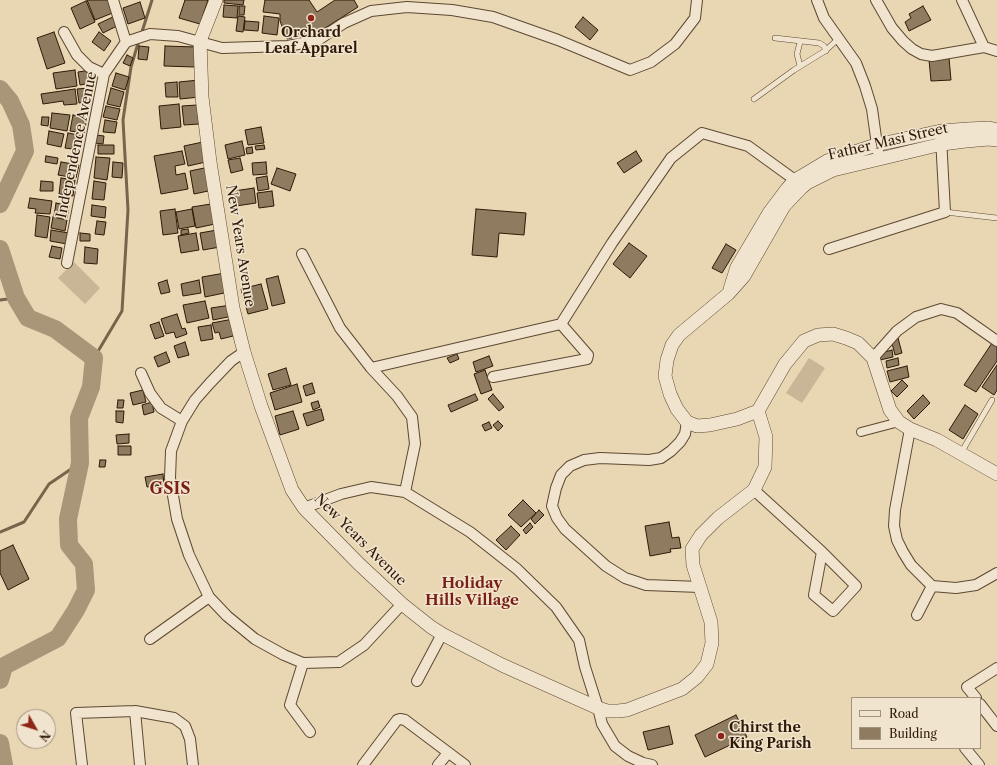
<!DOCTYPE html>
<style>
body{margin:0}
#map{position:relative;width:997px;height:765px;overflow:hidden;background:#e9d6b3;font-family:"Libre Caslon Text",serif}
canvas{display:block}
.legend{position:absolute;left:851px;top:697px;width:130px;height:52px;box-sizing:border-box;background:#f1e4ce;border:1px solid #a3937e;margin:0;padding:5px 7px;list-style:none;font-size:12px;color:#2e1907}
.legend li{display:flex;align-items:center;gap:8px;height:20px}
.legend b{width:20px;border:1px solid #a3937e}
.north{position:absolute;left:16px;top:709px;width:40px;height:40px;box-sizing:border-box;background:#f1e4ce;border:1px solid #a3937e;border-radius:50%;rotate:129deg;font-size:11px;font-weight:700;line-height:16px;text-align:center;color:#2e1907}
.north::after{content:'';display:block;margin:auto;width:14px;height:18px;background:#8f2418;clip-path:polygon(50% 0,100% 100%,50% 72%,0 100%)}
</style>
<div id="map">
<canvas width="997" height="765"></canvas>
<ul class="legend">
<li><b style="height:5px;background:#f1e4ce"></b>Road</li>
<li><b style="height:11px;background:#8f7b60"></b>Building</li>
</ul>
<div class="north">N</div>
</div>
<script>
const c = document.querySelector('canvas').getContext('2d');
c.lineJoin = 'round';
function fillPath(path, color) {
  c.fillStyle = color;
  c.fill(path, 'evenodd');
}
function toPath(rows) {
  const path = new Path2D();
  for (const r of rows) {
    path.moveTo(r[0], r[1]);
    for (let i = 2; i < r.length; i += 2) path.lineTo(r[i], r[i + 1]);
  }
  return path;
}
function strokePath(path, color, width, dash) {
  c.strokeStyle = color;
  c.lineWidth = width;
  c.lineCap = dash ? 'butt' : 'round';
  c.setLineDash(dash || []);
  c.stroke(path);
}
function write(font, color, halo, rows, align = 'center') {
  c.font = font + ' "Libre Caslon Text",serif';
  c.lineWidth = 3;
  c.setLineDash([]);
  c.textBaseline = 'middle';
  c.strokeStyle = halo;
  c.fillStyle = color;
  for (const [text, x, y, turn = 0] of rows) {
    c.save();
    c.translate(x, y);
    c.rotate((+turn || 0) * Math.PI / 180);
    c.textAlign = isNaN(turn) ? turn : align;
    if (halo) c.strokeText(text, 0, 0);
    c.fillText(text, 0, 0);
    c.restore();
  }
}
const green = toPath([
 [74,262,100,288,85,304,58,278],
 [809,358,825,368,802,403,786,393]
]);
const stream = toPath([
 [141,35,152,0],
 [0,300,16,298],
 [94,358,122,311,128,210,123,120,131,67,139,40],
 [0,532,24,522,49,484,80,463]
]);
const river = toPath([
 [0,89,10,101,21,125,25,151,0,204],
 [0,249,16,298,28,318,55,329,94,358,91,387,79,418,80,463,68,519,69,545,84,564,86,590,76,610,58,638,4,666,0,680],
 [0,743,4,765]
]);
const building = toPath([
 [87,0,111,0,115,12,95,20,87,0],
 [185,0,208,0,200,24,179,18,185,0],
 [224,0,244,0,243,5,224,3,224,0],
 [265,0,309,0,317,12,335,0,354,0,358,7,322,30,287,39,280,21,280,14,263,12,265,0],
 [86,1,95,22,80,29,71,8,86,1],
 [140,2,145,18,128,24,123,8,140,2],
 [224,5,238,6,237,18,223,17,224,5],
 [239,6,245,6,244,15,239,15,239,6],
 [923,6,931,20,909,31,905,22,911,18,909,14,923,6],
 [115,16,119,25,103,33,98,24,115,16],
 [238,16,245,17,243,32,236,31,238,16],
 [264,16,279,18,277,35,262,33,264,16],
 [583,17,598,30,590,40,575,27,583,17],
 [245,21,259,22,258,31,244,30,245,21],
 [54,32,65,63,47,69,37,38,54,32],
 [99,32,111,41,104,51,92,42,99,32],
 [139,46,149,47,147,60,138,59,139,46],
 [165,46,196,47,195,67,164,66,165,46],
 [127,55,133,58,130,66,123,63,127,55],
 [949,58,951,80,931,81,929,60,949,58],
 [75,70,77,86,56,89,53,73,75,70],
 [91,70,92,83,80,85,78,72,91,70],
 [116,73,129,77,125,90,112,86,116,73],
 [199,80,200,97,180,99,179,82,199,80],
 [177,82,178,97,166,97,165,83,177,82],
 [89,88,91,101,79,103,77,89,89,88],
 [111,88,124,92,120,107,107,104,111,88],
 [75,89,77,104,64,105,63,101,43,104,41,94,75,89],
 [179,104,181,127,161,129,159,106,179,104],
 [197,105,199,124,184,125,182,106,197,105],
 [106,106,120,109,117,120,103,117,106,106],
 [52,113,70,115,67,131,50,128,52,113],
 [73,115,87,118,84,133,70,131,73,115],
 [42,117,49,117,48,126,41,125,42,117],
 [105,120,117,122,115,133,103,132,105,120],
 [261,127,264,143,248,145,245,130,261,127],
 [49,131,64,134,61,147,47,144,49,131],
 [68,133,83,136,80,150,65,148,68,133],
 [96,135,104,136,103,144,95,143,96,135],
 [242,141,245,155,228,159,225,145,242,141],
 [203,142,206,162,188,166,184,146,203,142],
 [98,145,114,145,114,154,98,154,98,145],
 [264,145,265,149,256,150,255,146,264,145],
 [252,147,253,153,247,154,246,148,252,147],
 [182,151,185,164,175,166,176,175,185,173,188,189,161,194,154,156,182,151],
 [636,151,642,161,624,173,617,163,636,151],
 [46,156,58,158,57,164,45,162,46,156],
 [96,157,110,158,107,180,94,178,96,157],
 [240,158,243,170,231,173,228,160,240,158],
 [61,162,79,165,76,178,58,175,61,162],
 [113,162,123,163,122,178,112,177,113,162],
 [266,162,267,174,253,175,252,163,266,162],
 [209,167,213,190,194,194,190,171,209,167],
 [277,168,296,174,290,191,271,184,277,168],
 [267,176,269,189,258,191,256,178,267,176],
 [61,178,75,180,73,196,59,194,61,178],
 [41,181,53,182,53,191,40,191,41,181],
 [94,181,106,183,104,200,92,199,94,181],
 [254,188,256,203,236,206,234,191,254,188],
 [272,191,274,206,259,208,257,193,272,191],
 [30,198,52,201,50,214,35,213,36,209,28,208,30,198],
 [56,203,69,206,67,218,54,216,56,203],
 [211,204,215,224,196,228,192,207,211,204],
 [92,205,106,207,105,218,91,216,92,205],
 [175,209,178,233,163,235,160,211,175,209],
 [192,209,195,226,179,229,176,212,192,209],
 [476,209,526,213,524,235,499,233,497,257,472,255,476,209],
 [37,215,50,217,47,238,35,236,37,215],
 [53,217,67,220,65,231,51,228,53,217],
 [97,221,106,222,104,235,95,234,97,221],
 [188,229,189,233,181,235,181,230,188,229],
 [51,230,69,233,67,244,50,241,51,230],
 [217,230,220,247,203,250,200,233,217,230],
 [80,233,90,234,90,241,80,241,80,233],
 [196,233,199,250,181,253,178,236,196,233],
 [629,243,647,256,630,278,613,264,629,243],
 [726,244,736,250,722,273,712,268,726,244],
 [52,246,62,248,60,259,49,257,52,246],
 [85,247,98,249,97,264,84,263,85,247],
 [225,273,229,292,205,297,202,277,225,273],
 [278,276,285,303,272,306,266,279,278,276],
 [167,280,170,292,161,294,158,283,167,280],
 [199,280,201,293,183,296,181,284,199,280],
 [261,284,268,309,248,314,241,289,261,284],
 [205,301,209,318,187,323,183,305,205,301],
 [231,305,233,316,213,320,211,308,231,305],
 [177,314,182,329,185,328,187,334,176,338,174,332,166,334,161,319,177,314],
 [233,319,237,335,221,339,219,332,215,333,212,323,233,319],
 [159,322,164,336,155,339,150,325,159,322],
 [211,325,213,339,201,341,198,327,211,325],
 [898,338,902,353,895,355,891,339,898,338],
 [185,342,189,355,178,358,174,346,185,342],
 [992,343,997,346,997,361,976,392,964,385,992,343],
 [892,350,893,357,880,360,878,354,892,350],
 [166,352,170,362,158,367,154,357,166,352],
 [457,354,459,359,450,363,447,358,457,354],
 [489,356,493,366,476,372,473,362,489,356],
 [898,358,899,365,887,368,886,361,898,358],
 [997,365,997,390,994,395,982,387,997,365],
 [907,366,909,377,890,382,887,371,907,366],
 [286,368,291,385,273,390,268,374,286,368],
 [485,370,492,390,481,394,474,374,485,370],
 [902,380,908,386,897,397,891,391,902,380],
 [312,383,315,393,306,396,303,386,312,383],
 [297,384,302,402,275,410,270,393,297,384],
 [143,390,146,402,133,405,130,393,143,390],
 [475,394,478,400,451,412,448,405,475,394],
 [493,394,504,407,499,411,488,399,493,394],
 [923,395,930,403,914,419,907,411,923,395],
 [118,400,124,400,123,408,117,408,118,400],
 [318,401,320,407,313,410,311,403,318,401],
 [152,402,154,412,144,415,142,405,152,402],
 [965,405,978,414,963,439,949,430,965,405],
 [321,409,324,420,307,426,303,414,321,409],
 [116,411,124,411,123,423,116,422,116,411],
 [293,411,299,429,280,435,275,416,293,411],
 [498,421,503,426,498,431,493,425,498,421],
 [489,422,492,428,485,431,482,425,489,422],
 [129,434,129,443,117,444,116,435,129,434],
 [118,446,131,446,131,455,118,455,118,446],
 [100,460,106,460,105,467,99,467,100,460],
 [163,474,164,485,147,487,145,477,163,474],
 [523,500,536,513,521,527,508,515,523,500],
 [539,510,544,515,535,524,531,519,539,510],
 [669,522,672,538,679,537,681,548,670,549,671,552,650,556,645,526,669,522],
 [530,523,533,527,526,534,523,530,530,523],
 [511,526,520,535,506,550,496,540,511,526],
 [13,545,29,579,8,590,0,573,0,551,13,545],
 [736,715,747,737,705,757,695,735,736,715],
 [669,726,673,744,648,750,643,732,669,726]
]);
const service = toPath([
 [775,38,819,43,824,46,826,51],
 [800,42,797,54,800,66],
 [754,99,794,70,825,51,838,39],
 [945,212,997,218],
 [961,453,992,400]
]);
const pedestrian = toPath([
 [861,432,899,422]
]);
const minor = toPath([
 [113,0,126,42],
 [817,0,824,18,856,63,865,86,872,109,879,159],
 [876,0,892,28,903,41,912,49,921,54,932,56,984,47,997,51],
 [962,0,984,47],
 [64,32,77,55,89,67,104,74],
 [829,249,945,212,941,138],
 [302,254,340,328,371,368,397,396,412,417,415,444,405,492],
 [67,263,104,74,126,42,150,34,178,36,222,48,288,46,318,40,344,23,371,11,407,7,452,10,493,17,558,40,630,70,651,62,675,44,695,18,697,0],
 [244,352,231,361,210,383,195,400,182,421,171,451,170,478,177,519,189,555,209,597,227,616,255,639,284,655,303,663,339,662,364,645,402,604],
 [873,358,897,331,916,317,941,309,957,313,997,341],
 [371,368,561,324,612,243,671,158,702,133,748,146,795,180,799,185],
 [141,373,150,393,161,408,182,421],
 [493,377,587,359,588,355,561,324],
 [687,422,685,434,680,442,671,451,661,458,649,460,600,458,584,460,570,466,561,475,556,488,552,506,557,518,565,529,606,566,625,578,646,585,700,587],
 [910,429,895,510,894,526,897,540,903,552,911,565,932,586,956,588,976,585,997,573],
 [754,490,822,552,856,586,833,611,814,595,822,552],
 [304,508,341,494,371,487,405,492,470,532,517,569,556,607,579,640,585,667,598,708,602,724,615,746,628,756,643,763,652,765],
 [917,615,932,586],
 [150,639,209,597],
 [303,663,290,705,310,732],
 [417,681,442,634],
 [976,698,967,687,997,668],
 [980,704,997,726],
 [135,711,140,765],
 [965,748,979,765],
 [82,765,76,713,135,711,174,718,185,726,190,739,193,765],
 [363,765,397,720,400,719,405,720,465,765],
 [438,765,448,753]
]);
const tertiary = toPath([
 [216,0,200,41,202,97,210,162,233,308,244,352,261,406,292,490,304,508,359,564,402,604,431,627,442,634,502,665,598,708,607,711,618,711,627,710,682,689,697,677,707,664,712,643,711,622,693,565,692,549,701,535,718,518,754,490,765,467,766,437,758,411],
 [997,140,989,139,966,141,942,144,833,170,807,183,801,188,784,206,744,276,728,294,679,335,672,345,667,360,665,376,670,394,677,409,687,422,697,426,710,425,737,419,758,411,785,364,804,341,818,335,833,334,846,338,858,343,873,358,890,410,899,422,910,429,937,440,997,474],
 [730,289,737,267,769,213,787,189,795,180,807,173,827,161,876,145,941,131,968,129,989,128,997,130]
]);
const markers = [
 [311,18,4,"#8f2418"],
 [721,736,4,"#8f2418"]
];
const poiNames = [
 ["Orchard",311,33],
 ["Leaf Apparel",311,49],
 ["Chirst the",729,728,"left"],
 ["King Parish",729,744,"left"]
];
const streetNames = [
 ["Father Masi Street",888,142,-13],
 ["Independence Avenue",77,145,-78],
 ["New Years Avenue",240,246,81],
 ["New Years Avenue",360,540,45]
];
const neighbourhoodNames = [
 ["Holiday",472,584],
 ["Hills Village",472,601]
];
const quarterNames = [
 ["GSIS",170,489]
];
fillPath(green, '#c9b696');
strokePath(stream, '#78644b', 3);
strokePath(river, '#a99679', 18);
fillPath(building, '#8f7b60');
strokePath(building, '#2e1907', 1);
strokePath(service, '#5d4832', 6);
strokePath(pedestrian, '#5d4832', 10);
strokePath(minor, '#5d4832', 12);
strokePath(tertiary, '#5d4832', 14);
strokePath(service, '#f1e4ce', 5);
strokePath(pedestrian, '#f1e4ce', 8);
strokePath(minor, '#f1e4ce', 10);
strokePath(tertiary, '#f1e4ce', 13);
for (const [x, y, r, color] of markers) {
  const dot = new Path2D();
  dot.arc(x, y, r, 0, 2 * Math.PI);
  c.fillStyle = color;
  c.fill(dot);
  strokePath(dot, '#f1e4ce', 1.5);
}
write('bold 14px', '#2e1907', '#f1e4ce', poiNames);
write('14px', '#2e1907', '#f1e4ce', streetNames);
write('bold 15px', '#7a1f14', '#f1e4ce', neighbourhoodNames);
write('bold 16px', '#7a1f14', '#f1e4ce', quarterNames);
</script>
